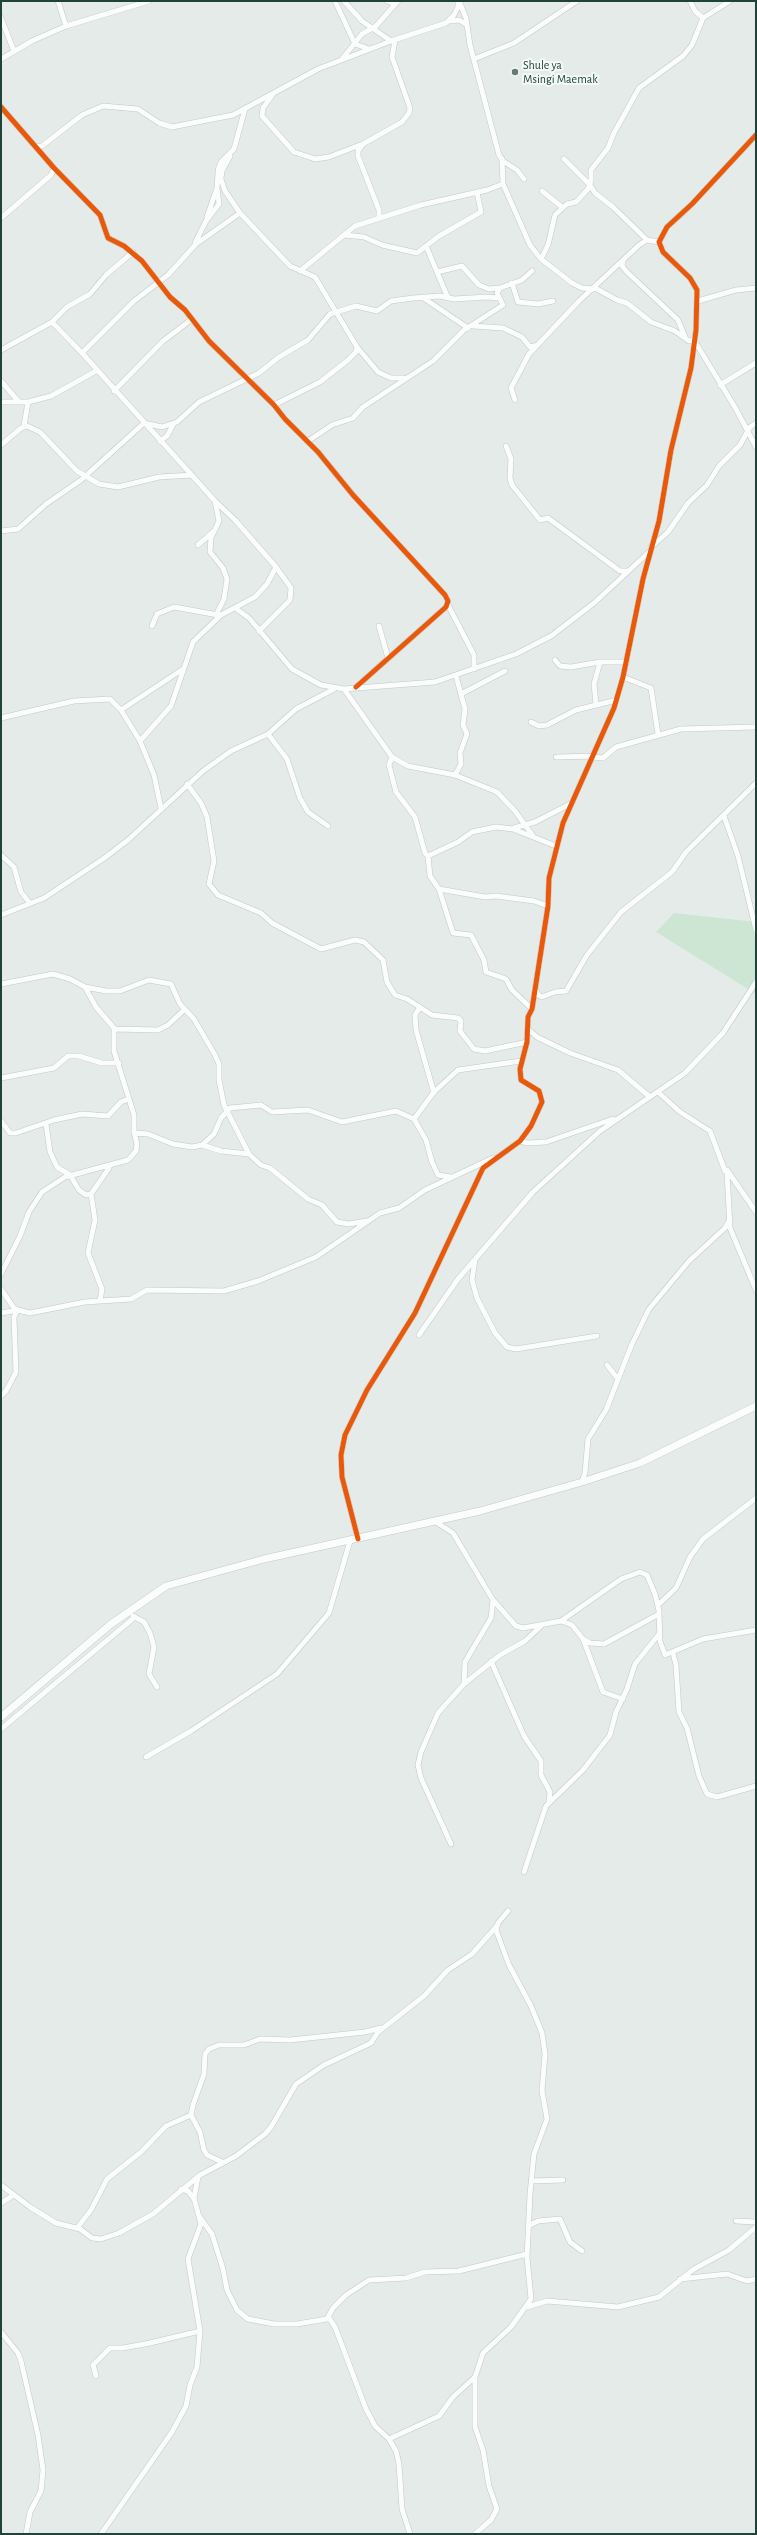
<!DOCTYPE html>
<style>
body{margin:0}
#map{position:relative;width:757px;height:2535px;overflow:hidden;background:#e5ebe8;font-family:"Alegreya Sans",sans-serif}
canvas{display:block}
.frame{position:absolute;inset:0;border:2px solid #204239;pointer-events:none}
</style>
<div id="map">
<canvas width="757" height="2535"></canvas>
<div class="frame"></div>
</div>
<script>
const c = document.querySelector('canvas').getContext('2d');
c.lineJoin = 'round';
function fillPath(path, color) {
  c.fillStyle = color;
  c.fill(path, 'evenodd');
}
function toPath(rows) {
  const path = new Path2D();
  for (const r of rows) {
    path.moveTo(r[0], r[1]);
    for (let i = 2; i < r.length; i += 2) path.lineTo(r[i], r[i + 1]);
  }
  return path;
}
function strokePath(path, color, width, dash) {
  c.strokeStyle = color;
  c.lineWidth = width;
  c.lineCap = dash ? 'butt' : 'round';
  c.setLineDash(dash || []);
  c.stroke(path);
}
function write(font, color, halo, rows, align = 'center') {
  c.font = font + ' "Alegreya Sans",sans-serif';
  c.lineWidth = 4;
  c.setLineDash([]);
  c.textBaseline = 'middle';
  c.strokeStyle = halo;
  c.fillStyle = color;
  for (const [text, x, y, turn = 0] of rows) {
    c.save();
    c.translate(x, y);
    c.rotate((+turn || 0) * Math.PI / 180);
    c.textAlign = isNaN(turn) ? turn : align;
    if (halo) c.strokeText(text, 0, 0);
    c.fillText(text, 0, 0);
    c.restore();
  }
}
const green = toPath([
 [674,913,756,922,756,994,656,932]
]);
const minor = toPath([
 [58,1,66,26],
 [335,1,355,44,369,49],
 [344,1,362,21,391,41],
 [387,1,395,4],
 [459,1,466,18,470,45,499,155,503,161,517,170,524,179],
 [690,1,695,11,703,18],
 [1,18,14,51],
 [450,21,459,20,467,25],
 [1,59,32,41,66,26,149,1],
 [342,59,362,34,376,26,398,1],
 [474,59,514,43,577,1],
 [273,94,263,108,262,116,294,152,315,159,329,157,360,145],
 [1,107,54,168,100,215,108,238,124,246,142,261,170,297,185,310,209,341,274,405,285,419,318,452,353,495,445,595,448,601,446,607,356,687],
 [245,109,234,149,221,162,218,170,225,191,240,213,290,266,315,277,357,347,356,352,348,360,320,382,274,405],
 [36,147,42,146,82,115,103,106,138,109,159,123,172,127,233,115,318,69,391,41,446,23,454,15,458,7,458,1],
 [502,159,503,184,530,245,541,259,572,283,582,288,594,289],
 [564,159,590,185,595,193,613,207,647,240],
 [221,178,222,171,230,156],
 [542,191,562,207],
 [207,217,217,188],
 [1,218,51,175,54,168],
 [379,218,379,210,358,156,358,151,363,144,402,122,409,113,410,108,392,57,395,40],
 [344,235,364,237,382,245,417,253,439,236,481,212,477,192],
 [195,243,206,221,219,204,217,188,218,173],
 [426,246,448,298],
 [541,259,548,245,555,215,567,204,576,202,588,189,591,181,591,170,608,148,614,133,639,88,683,56,692,45,703,18,730,1],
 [623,261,622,266,627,272,678,320,685,337],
 [300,271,355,226,421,205,487,190,503,184],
 [437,272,462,266,479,285,489,289,500,288],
 [512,283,518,302,538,304,553,301],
 [595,288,617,300,627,303,651,322,675,331,689,341,694,340,736,409,756,447],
 [425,299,468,328],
 [698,301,736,290,756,288],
 [51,323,67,307,90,294,106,275,133,252],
 [473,326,503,328,522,337,530,347,538,345],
 [357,347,378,372,391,378,404,378],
 [1,350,52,322,82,353,215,501,235,520,276,567,291,588,290,600,259,631],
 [82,353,134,301,168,275,196,244,240,213],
 [1,381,19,402],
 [720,385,756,363],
 [114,391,163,341,192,319],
 [515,400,511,388,529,354,579,301,639,245,647,240,659,242],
 [1,402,28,402,51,396,96,371],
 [24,426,28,402],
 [160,441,167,436,173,425],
 [308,441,332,425,353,418,363,407,433,361,464,330,503,305,497,293,500,288,522,280,532,271],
 [1,445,21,428,27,426,40,432,77,471,99,484,118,487,159,477,192,475],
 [506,446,511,459,510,478,512,485,540,520,548,518,620,571,627,571],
 [215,501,219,521,211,538,210,552,223,568,227,579,224,599,216,615],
 [1,531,18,529,46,504,81,480,144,423,162,427,177,422,199,402,259,373,279,357,308,340,330,314,356,306,377,311,391,301,413,298,440,296,454,299,487,297,499,298],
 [198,545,214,531],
 [651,547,668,532,688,503,707,485,719,466,740,445,750,427,756,423],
 [448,605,474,655,474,669],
 [235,608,249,618,292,669,321,685,344,689,435,682,516,654,551,636,594,603,649,552],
 [152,626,157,614,174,607,218,615],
 [379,626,388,658],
 [555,660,560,666,571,667,600,662,627,662],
 [623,677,651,688,658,734],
 [344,689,392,757,408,766,455,775,497,792,515,811,533,836],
 [461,694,505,671],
 [596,704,594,684,600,662],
 [121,710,183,669],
 [1,718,74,701,110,699,121,710,140,741,154,775,161,808],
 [531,722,539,726,547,725,576,710,617,700],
 [268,734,287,759,300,798,308,812,328,826],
 [140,741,171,706,193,642,221,615,255,597,267,584,276,567],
 [392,757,389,765,396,792,415,817,425,853,428,856,430,876,439,889,485,897,496,896,534,901,548,906],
 [556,757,594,756],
 [593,757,603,758,616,747,681,729,756,727],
 [455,775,461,764,460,753,467,734,463,725,465,709,456,676],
 [187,784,201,803,207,817,214,861,209,884,218,895,261,913,272,923,321,949,355,940,364,942,383,960,387,982,395,995,407,999,432,1015,458,1018,461,1021,460,1031,474,1049,485,1051,527,1042],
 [724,816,738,856,756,930],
 [514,828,535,822,572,803],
 [1,855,14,867,21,892,29,902],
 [428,856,458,842,472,832,496,827,513,829,556,846],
 [439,889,453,933,471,935,484,960,486,972,506,979,512,990,532,1009],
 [1,915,44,898,103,859,128,840,203,771,231,751,268,734,296,709,334,689],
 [1,984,53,974,70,979,85,987,106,991,120,991,149,980,171,984,180,1004,194,1019,215,1055,219,1064,219,1080,224,1105,249,1154,261,1165,270,1168,308,1199,322,1205,337,1222,349,1224,367,1221],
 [535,988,538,995,542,997,555,992,566,991,587,955,621,912,672,872,686,852,756,783],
 [420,1007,415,1015,416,1030,434,1093],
 [114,1029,158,1030,168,1025,184,1010],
 [528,1029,537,1037,570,1053,618,1070,650,1097],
 [1,1078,54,1068,68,1056,79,1056,102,1063,119,1063],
 [658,1092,680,1112,710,1131,725,1171,727,1170,756,1212],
 [414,1119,434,1092,458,1070,521,1061],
 [1,1121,10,1133,16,1133,54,1120,82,1114,108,1116,121,1102,128,1099],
 [46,1124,50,1152,57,1167,70,1175,79,1190,86,1195,91,1194],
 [134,1133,148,1134,173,1144,192,1147,202,1145,221,1151,249,1154],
 [520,1141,527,1143,546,1142,613,1119],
 [202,1145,214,1134,221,1118,230,1108,261,1105,272,1112,308,1110,342,1122,396,1111,414,1119,426,1140,432,1162,438,1175,451,1177],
 [727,1172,730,1228,756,1290],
 [475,1260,472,1280,477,1298,495,1333,507,1347,516,1349,597,1336],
 [1,1274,20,1236,29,1212,42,1192,65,1177,128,1160,136,1151,137,1144,134,1132,134,1115,114,1051,114,1028,96,1007,85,987],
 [1,1289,14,1308,18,1310,14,1317,16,1372,6,1391,1,1396],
 [100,1301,102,1289,88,1253,95,1220,91,1194,109,1168],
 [1,1313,18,1310,30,1313,85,1302,131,1299,147,1290,224,1291,258,1281,316,1257,380,1213,399,1208,425,1190,493,1158],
 [419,1335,458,1279,533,1192,600,1131,685,1073,723,1033,756,982],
 [607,1365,618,1379],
 [582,1482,585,1473,588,1439,606,1410,632,1344,649,1309,689,1261,725,1228,730,1219],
 [436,1522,453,1533,493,1600,516,1626,523,1628,561,1621,572,1625,583,1639,603,1692,623,1699],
 [358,1539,342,1477,341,1455,345,1435,367,1390,415,1313,483,1168,520,1141,531,1126,542,1102,539,1091,521,1080,520,1069,527,1042,528,1017,532,1009,548,906,549,878,563,823,614,708,623,677,643,579,659,521,671,450,691,368,696,330,697,290,690,278,663,252,659,242,667,227,692,204,756,135],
 [658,1605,676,1588,690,1557,703,1539,756,1498],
 [133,1616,144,1622,150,1633,154,1647,149,1674,157,1687],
 [561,1621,621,1579,640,1572,647,1575,655,1594,659,1611,660,1641,665,1655,703,1639,756,1630],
 [583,1639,590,1643,604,1644,659,1614],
 [673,1653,676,1665,679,1712,687,1728,699,1776,707,1794,717,1797,756,1786],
 [491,1661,524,1736,541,1761,541,1775,550,1792,549,1801],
 [464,1684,465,1662,491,1618,493,1600],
 [1,1729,135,1617],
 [146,1757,191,1731,277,1674,329,1613,350,1541],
 [451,1844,421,1778,418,1765,421,1752,438,1713,464,1684,500,1655,525,1641,542,1625],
 [524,1872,546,1806,583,1770,610,1735,616,1712,627,1689,635,1664,659,1634],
 [222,2162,207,2155,204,2150,200,2132,191,2115,193,2105,204,2074,205,2054,209,2049,219,2045,244,2045,260,2039,290,2040,365,2032,381,2028],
 [531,2181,563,2180],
 [1,2185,30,2207,56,2223,80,2229,92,2238,101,2239,119,2233,153,2214,200,2175,236,2156,265,2134,271,2127,296,2084,324,2065,371,2043,378,2032,424,1996,448,1970,472,1954,496,1927],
 [181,2189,188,2191,194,2199],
 [1,2203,14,2195],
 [199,2216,212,2234,223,2269,227,2290,237,2310,248,2319,274,2324,297,2324,327,2319,333,2308,346,2295,369,2280,406,2278,425,2272,459,2271,527,2254],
 [736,2221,756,2222],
 [528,2226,538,2221,560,2219,570,2242,582,2251],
 [77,2228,91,2210,107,2179,141,2152,166,2126,191,2115],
 [680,2279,727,2274,747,2281,756,2279],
 [527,2307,547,2301,618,2307,659,2297,694,2269,729,2250,756,2227],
 [329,2318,335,2327,366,2409,375,2426,389,2439,396,2451,399,2464,402,2509,410,2534],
 [1,2332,18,2353,21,2361,38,2435,43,2470,41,2491,30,2512,26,2534],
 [96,2376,93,2365,110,2348,123,2348,150,2343,200,2331],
 [389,2439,439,2416,453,2397,475,2377],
 [101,2534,172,2432,186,2406,190,2385,197,2367,200,2331,188,2259,201,2224,194,2198,198,2177],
 [475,2534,491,2520,497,2509,489,2486,483,2450,475,2427,475,2377,483,2353,511,2327,531,2299,527,2257,530,2194,534,2154,547,2119,542,2091,545,2054,542,2033,531,2006,509,1965,496,1930,498,1923,508,1911]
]);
const secondary = toPath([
 [1,1717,111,1624,166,1586,264,1559,480,1511,582,1482,640,1463,756,1406]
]);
const cycleway = toPath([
 [1,107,54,168,100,215,108,238,124,246,142,261,170,297,185,310,209,341,274,405,285,419,318,452,353,495,445,595,448,601,446,607,356,687],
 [358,1539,342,1477,341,1455,345,1435,367,1390,415,1313,483,1168,520,1141,531,1126,542,1102,539,1091,521,1080,520,1069,527,1042,528,1017,532,1009,548,906,549,878,563,823,614,708,623,677,643,579,659,521,671,450,691,368,696,330,697,290,690,278,663,252,659,242,667,227,692,204,756,135]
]);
const markers = [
 [515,72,4,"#657d76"]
];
const poiNames = [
 ["Shule ya",523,65],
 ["Msingi Maemak",523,79]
];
fillPath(green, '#cde6d4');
strokePath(minor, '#c2c8c6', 6);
strokePath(secondary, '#c0c9c6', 8);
strokePath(minor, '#fbfcfc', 5);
strokePath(secondary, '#fbfcfc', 7);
strokePath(cycleway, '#e8590c', 5);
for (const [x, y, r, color] of markers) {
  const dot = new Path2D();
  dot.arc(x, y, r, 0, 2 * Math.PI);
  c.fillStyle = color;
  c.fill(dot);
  strokePath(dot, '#f4faf7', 1.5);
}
write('12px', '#204239', '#f4faf7', poiNames, 'left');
</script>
